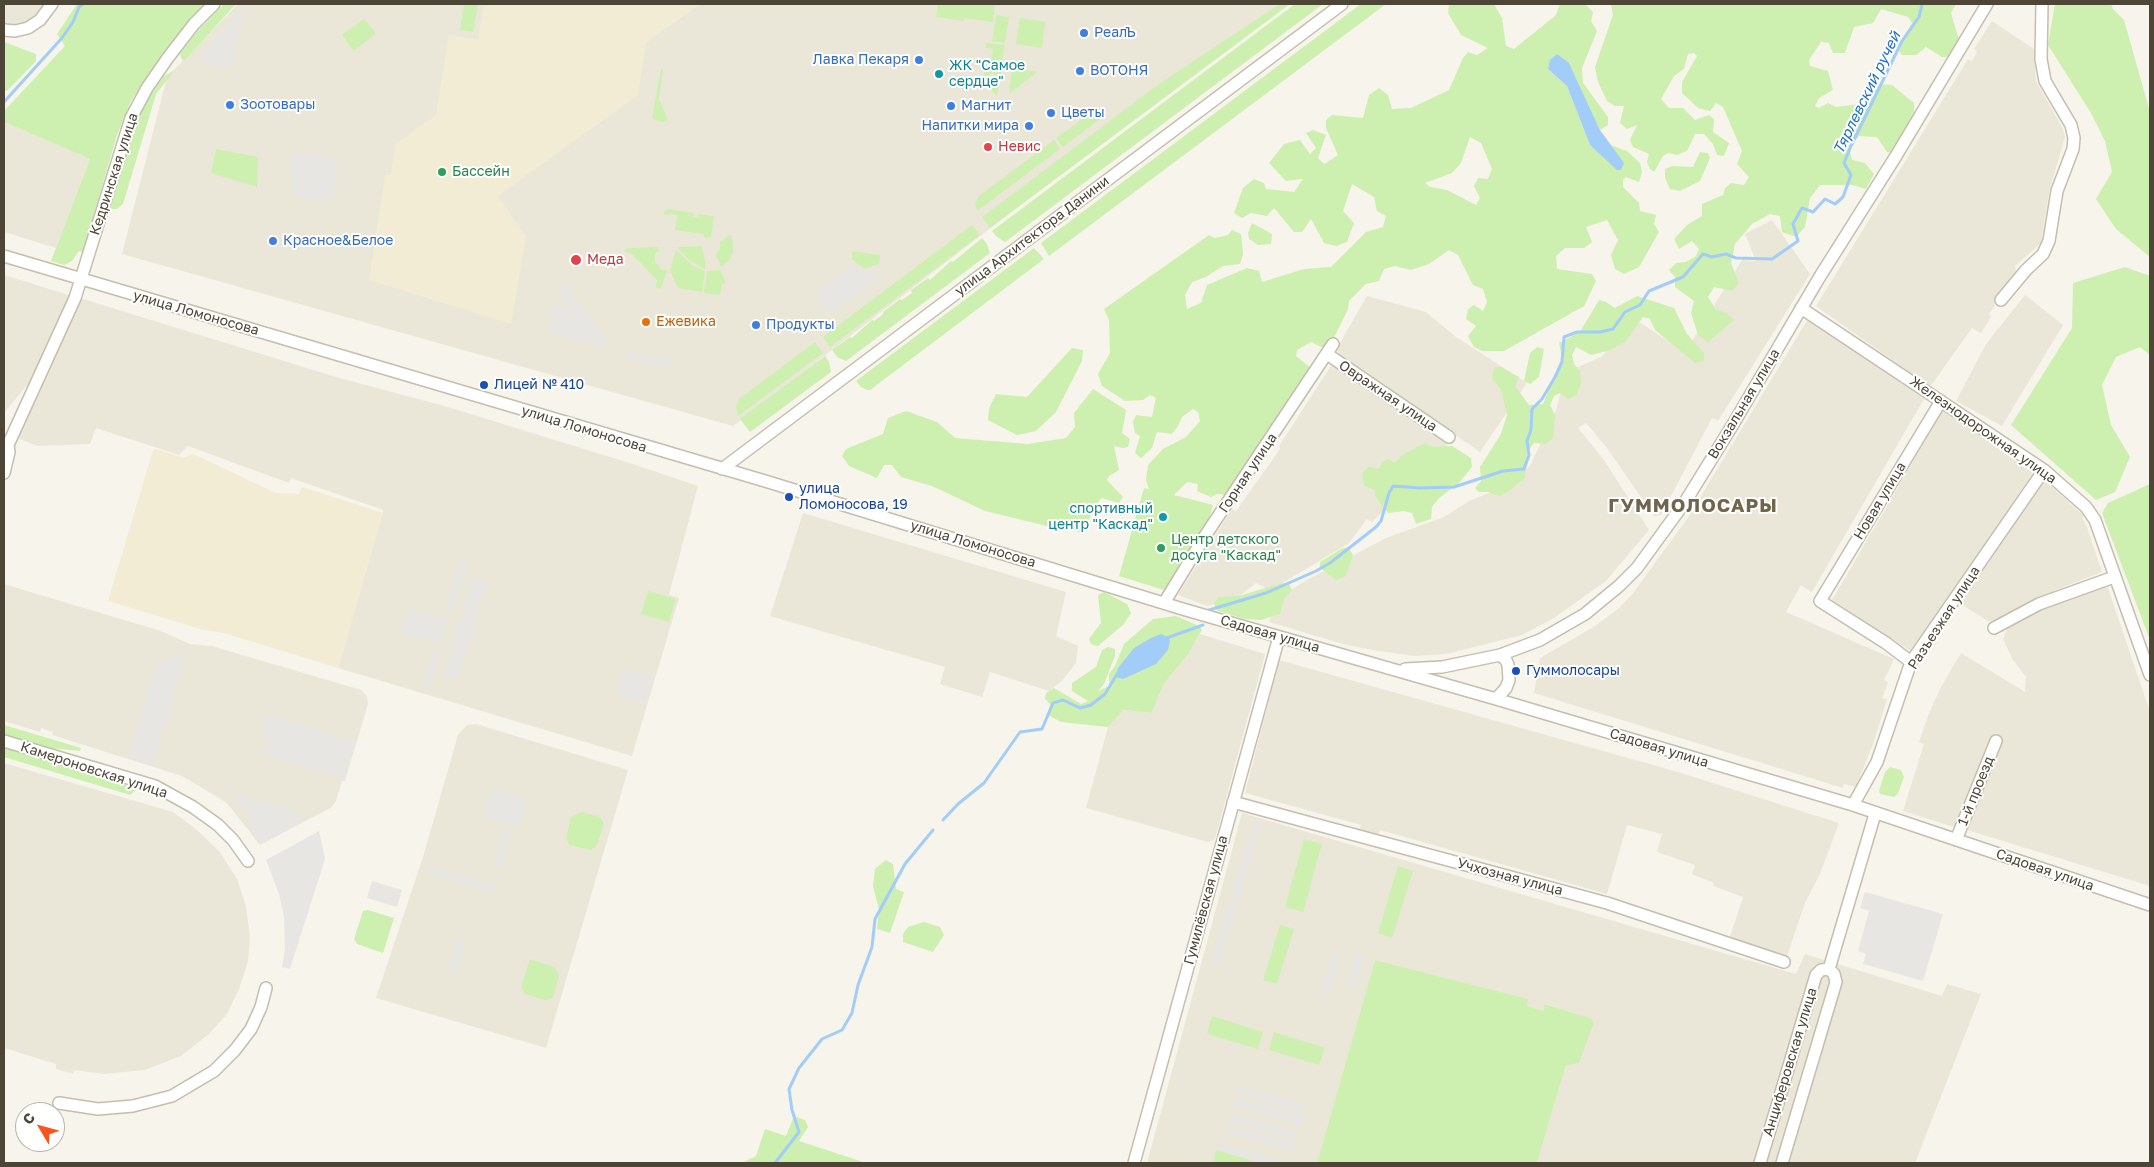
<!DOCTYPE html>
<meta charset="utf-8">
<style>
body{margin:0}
#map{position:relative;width:2154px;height:1167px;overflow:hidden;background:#f7f4eb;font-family:"Golos Text",sans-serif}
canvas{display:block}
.frame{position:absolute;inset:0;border:5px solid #4d4637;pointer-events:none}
.north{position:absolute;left:15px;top:1102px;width:50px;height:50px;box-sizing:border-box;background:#fff;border:1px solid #b8b5af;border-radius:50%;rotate:307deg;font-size:14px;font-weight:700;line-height:20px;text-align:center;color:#4d4637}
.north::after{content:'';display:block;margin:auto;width:18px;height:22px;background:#ff511a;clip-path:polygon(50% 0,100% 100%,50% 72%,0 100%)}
</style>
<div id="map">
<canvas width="2154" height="1167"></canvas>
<div class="frame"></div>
<div class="north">С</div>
</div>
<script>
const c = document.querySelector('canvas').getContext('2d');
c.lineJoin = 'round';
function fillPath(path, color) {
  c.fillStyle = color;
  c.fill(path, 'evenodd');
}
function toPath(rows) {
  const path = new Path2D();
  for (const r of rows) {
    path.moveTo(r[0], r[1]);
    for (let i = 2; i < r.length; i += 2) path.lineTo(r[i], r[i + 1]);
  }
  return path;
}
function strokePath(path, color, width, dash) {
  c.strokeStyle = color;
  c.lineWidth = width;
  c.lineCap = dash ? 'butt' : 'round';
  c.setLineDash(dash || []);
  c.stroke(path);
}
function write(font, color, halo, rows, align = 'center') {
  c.font = font + ' "Golos Text",sans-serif';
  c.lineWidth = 4;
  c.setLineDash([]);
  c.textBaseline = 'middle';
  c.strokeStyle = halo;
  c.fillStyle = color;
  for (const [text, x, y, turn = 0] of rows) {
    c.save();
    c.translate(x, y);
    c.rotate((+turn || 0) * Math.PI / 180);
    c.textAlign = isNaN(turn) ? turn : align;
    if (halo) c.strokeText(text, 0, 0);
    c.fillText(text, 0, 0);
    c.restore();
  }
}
const residential = toPath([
 [4,4,47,4,38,15,19,26,4,25],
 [238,4,1282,4,733,426,122,254,167,77],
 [1992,21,2034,49,2036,81,2062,127,2065,137,2049,192,2041,243,2015,266,2016,274,1997,297,1994,307,1989,314,1991,317,1981,333,1972,328,1930,387,1816,306,1968,59,1972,61,1977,52,1974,49],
 [4,122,90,159,56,248,4,232],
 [1772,220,1810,274,1718,421,1712,418,1661,515,1654,516,1607,448,1586,423,1578,428,1604,460,1649,530,1606,581,1554,618,1522,635,1446,654,1414,656,1372,650,1343,644,1269,622,1276,600,1305,581,1386,538,1444,517,1469,501,1499,489,1530,466,1556,410,1566,372,1601,357,1636,320,1685,352,1742,260,1756,261,1745,234],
 [4,275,72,296,34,377,4,413],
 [2025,295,2063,325,2002,426,1956,401,1986,344],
 [1367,296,1426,312,1456,337,1527,383,1480,452,1339,355,1337,348],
 [80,298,336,377,448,407,636,465,698,486,669,595,679,598,632,756,338,668,383,510,291,478,289,483,188,446,179,455,96,428,90,444,37,446,15,437],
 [1808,319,1924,399,1812,592,1801,585,1786,612,1894,659,1884,680,1888,682,1882,698,1887,699,1874,741,1856,787,1844,784,1843,788,1534,693,1540,658,1595,626,1619,608,1633,593,1687,519],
 [1332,364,1449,442,1440,454,1372,522,1367,519,1349,543,1286,581,1267,589,1256,583,1237,598,1207,606,1178,595,1232,509,1236,511,1280,449,1279,446],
 [1943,410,2033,473,1912,652,1832,600],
 [2044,480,2083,515,2082,517,2087,527,2102,572,2058,589,2011,615,1989,622,1958,602],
 [803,513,1066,592,1056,636,1078,646,1076,663,1062,681,1049,691,990,672,982,697,940,684,945,667,770,616],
 [4,584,161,631,190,644,212,646,361,690,367,696,368,704,345,781,342,781,336,801,332,807,260,845,227,803,182,776,52,735,53,732,41,728,40,732,4,721],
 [2107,585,2150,712,2150,886,1967,830,2000,738,1992,735,1954,827,1903,811,1924,744,1919,742,1929,713,1940,689,1961,653,2025,692,2026,677,2013,660,2003,639,2009,624,2048,606],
 [1200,634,1265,654,1215,839,1208,842,1086,808,1108,727,1124,710,1152,713,1163,685,1189,653],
 [1279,660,1678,772,1839,823,1820,874,1805,903,1786,959,1729,940,1743,897,1713,886,1714,883,1692,874,1695,865,1657,852,1662,834,1627,825,1607,894,1380,830,1378,836,1360,830,1361,825,1245,793],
 [476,724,628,770,546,1048,376,998,423,857,458,735,467,725],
 [4,763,173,812,196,829,220,852,237,879,246,906,250,937,248,961,239,989,227,1014,209,1034,181,1056,145,1070,103,1074,75,1070,73,1074,56,1069,56,1064,4,1048],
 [1242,813,1796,974,1805,954,1942,996,1947,984,1981,994,1915,1163,1537,1163,1566,1065,1594,1022,1591,1018,1546,1004,1543,1011,1527,1006,1527,999,1375,960,1317,1163,1147,1163]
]);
const education = toPath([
 [484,4,700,4,646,43,638,95,498,196,526,236,511,324,369,280,385,175,391,175,395,144,436,115,449,35,478,40],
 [156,449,184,458,193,454,276,493,299,494,302,487,383,513,338,668,224,633,204,630,108,601,153,450]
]);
const green = toPath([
 [77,4,205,4,165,51,131,101,117,135,83,252,79,251,72,261,64,265,51,261,90,159,4,122,4,111,65,46,57,34],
 [224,4,236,4,184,61,182,60,180,54,197,32],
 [464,4,478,4,473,32,460,30],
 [938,4,995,4,993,22,964,18,964,21,936,17],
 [1280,4,1290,4,990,228,982,217,1159,84],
 [1295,4,1323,4,1005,242,996,236,992,231],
 [1361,4,1386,4,1049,256,1041,243],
 [1449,4,1494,4,1502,18,1506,46,1514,49,1556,15,1560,4,1585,4,1593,12,1591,21,1597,31,1582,68,1583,83,1608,117,1608,125,1600,130,1569,63,1548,69,1567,86,1590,145,1624,163,1610,145,1627,151,1640,163,1642,172,1639,182,1626,177,1623,180,1623,187,1639,203,1640,211,1656,215,1654,224,1659,232,1639,267,1624,274,1615,269,1611,255,1618,240,1607,220,1586,227,1592,242,1584,248,1565,248,1556,256,1557,269,1592,274,1596,281,1584,306,1504,351,1482,351,1474,347,1468,336,1476,326,1466,319,1468,309,1474,305,1483,311,1487,302,1483,289,1473,285,1458,255,1449,250,1429,264,1411,270,1395,266,1384,269,1379,281,1366,284,1349,301,1348,309,1330,346,1325,349,1311,342,1297,350,1296,356,1312,369,1227,495,1217,494,1211,497,1197,491,1198,484,1187,482,1174,495,1213,505,1210,516,1212,520,1167,591,1119,576,1144,488,1149,489,1146,480,1148,465,1163,449,1186,437,1200,421,1198,412,1193,409,1182,417,1178,426,1172,434,1157,432,1152,448,1141,458,1135,453,1140,436,1135,433,1133,422,1136,415,1152,417,1156,398,1150,395,1143,400,1125,401,1102,386,1098,374,1110,353,1109,320,1104,309,1209,235,1215,238,1228,235,1232,230,1241,234,1243,254,1240,264,1223,266,1206,277,1192,282,1185,295,1187,309,1201,303,1207,285,1247,268,1259,271,1262,282,1304,269,1331,267,1366,232,1383,227,1386,216,1377,211,1374,197,1352,184,1343,211,1354,223,1347,242,1336,246,1324,243,1311,219,1302,232,1294,232,1274,208,1267,216,1251,213,1242,218,1234,213,1243,188,1254,179,1264,183,1266,189,1294,192,1303,179,1286,181,1269,163,1284,144,1300,140,1310,154,1316,148,1306,133,1313,130,1326,135,1318,158,1324,164,1338,155,1326,128,1326,120,1332,115,1363,118,1369,95,1379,88,1388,95,1392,109,1411,108,1449,90,1463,58,1468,52,1477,55,1488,48,1461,35,1448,13],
 [1470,137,1481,143,1492,169,1488,179,1478,178,1474,186,1480,198,1476,205,1447,190,1430,187,1425,183,1452,173,1461,163],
 [1611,4,1956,4,1951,13,1959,40,1949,57,1942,57,1926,47,1916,55,1902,55,1897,49,1912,23,1908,17,1881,9,1873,23,1854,27,1845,53,1833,53,1829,43,1821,42,1809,60,1810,66,1828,71,1833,90,1819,98,1815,106,1819,108,1828,103,1836,107,1859,104,1876,84,1892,85,1914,103,1914,121,1894,153,1887,152,1877,137,1859,136,1849,148,1852,160,1865,163,1874,174,1866,189,1852,185,1820,185,1810,198,1805,227,1796,237,1782,232,1780,216,1770,214,1752,224,1735,244,1731,263,1739,283,1732,291,1714,287,1708,297,1716,310,1727,313,1734,320,1708,342,1698,335,1691,313,1694,301,1675,287,1675,277,1669,270,1676,263,1686,262,1696,256,1699,249,1692,241,1679,249,1674,239,1687,225,1702,216,1702,204,1723,195,1725,188,1731,183,1744,185,1749,177,1737,164,1742,151,1723,107,1716,103,1710,111,1698,108,1682,93,1682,82,1697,56,1694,53,1688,54,1684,69,1674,76,1661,99,1669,108,1683,108,1695,120,1709,115,1714,119,1713,132,1729,143,1724,156,1717,155,1713,144,1704,134,1695,134,1687,151,1677,155,1668,153,1663,156,1654,172,1650,169,1647,162,1649,154,1633,147,1630,140,1637,125,1627,129,1620,123,1624,106,1615,106,1607,101,1598,82,1595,67,1613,15],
 [2055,4,2111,4,2113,9,2124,20,2150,112,2150,257,2116,229,2096,199,2112,172,2105,141,2091,113,2048,45],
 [996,15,1009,17,1005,43,992,41],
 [1020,18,1045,22,1042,48,1016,44],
 [364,19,375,32,375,34,355,50,352,49,343,36,343,34],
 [4,42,36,54,36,61,7,91,4,90],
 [986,43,1005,45,1002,64,968,60,969,58,991,61,993,49,985,48],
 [985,64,1002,67,997,96,988,86,998,79,993,72,984,79],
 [1012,68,1037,72,1009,94],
 [661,69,663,70,659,100,667,117,666,121,662,122,655,120,652,118],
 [175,70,156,94,154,101,123,204,117,209,110,209,137,121,146,102,164,76],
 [1098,108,1104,116,1063,147,1056,138],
 [1054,140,1060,149,977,211,975,203,979,196],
 [216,149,258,157,257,187,211,173],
 [1700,152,1708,153,1710,158,1700,181,1680,191,1670,189,1665,178,1665,169,1672,166,1693,167],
 [668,209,694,213,693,217,699,218,698,214,714,216,711,237,705,238,703,234,675,230,677,215,671,214,665,215,663,213],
 [1252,223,1272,234,1271,244,1258,245,1249,239,1248,233],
 [972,225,980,235,830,347,823,337],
 [729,235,732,236,733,251,730,259,721,267,716,255,720,249,720,242],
 [982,238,987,244,990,253,846,361,837,357,832,350,850,337,852,338,872,320,874,321,883,314,883,312,900,299,902,300,912,293,911,290,928,278,930,280,951,261,953,262],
 [701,246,705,260,705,269,689,260,677,247],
 [658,247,659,250,655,254,655,262,662,270,667,270,661,289,656,287,657,280,632,254,624,251,627,248],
 [1034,248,1044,259,870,390,867,390,861,387,856,381],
 [676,250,693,266,705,271,702,292,678,288,670,270],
 [852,251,880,255,879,264,864,269,852,259],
 [2125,267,2150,276,2150,355,2140,347,2116,357,2102,385,2111,425,2130,457,2115,492,2096,500,2011,425,2072,328,2073,283],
 [720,270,726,283,722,284,720,295,704,293,707,271],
 [1637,296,1674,308,1687,334,1704,353,1704,361,1695,363,1655,330,1650,319,1643,317,1625,342,1607,351,1591,355,1576,347,1572,355,1574,364,1580,371,1581,384,1577,395,1568,399,1560,393,1554,396,1550,405,1555,415,1553,438,1546,444,1534,443,1527,452,1525,478,1506,493,1499,496,1489,492,1479,492,1475,488,1481,481,1480,467,1501,434,1507,415,1501,389,1492,379,1494,367,1501,367,1519,377,1515,386,1529,405,1543,404,1562,357,1559,343,1580,332,1599,300,1606,302,1615,308],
 [815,342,823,353,738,416,736,406,739,399],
 [1537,347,1544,349,1539,377,1530,384,1524,381,1530,353],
 [1072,348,1083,350,1082,361,1056,412,1036,431,1017,435,988,420,989,408,996,394,1027,397],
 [825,356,829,362,831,372,750,432,740,419],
 [1093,389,1126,410,1122,433,1130,439,1128,447,1123,448,1114,446,1119,470,1109,476,1107,480,1123,497,1119,503,1101,498,1081,533,1056,523,1051,527,985,511,932,486,901,477,892,465,884,465,877,478,849,466,842,456,846,449,883,434,888,418,906,411,937,422,955,438,1028,444,1066,438,1075,427,1074,413],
 [1425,443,1433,447,1452,446,1471,458,1472,467,1459,483,1439,498,1432,507,1431,519,1416,524,1412,513,1404,511,1388,513,1375,496,1375,490,1364,486,1362,474,1368,467,1379,469,1382,462,1388,459,1395,463,1402,455],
 [2150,484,2150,640,2102,513,2108,503],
 [1348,547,1353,555,1346,576,1336,580,1320,568,1320,562,1341,549],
 [1282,583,1289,584,1292,590,1284,599,1280,614,1261,620,1245,619,1218,611,1215,607,1214,603,1219,597,1239,596],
 [648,591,676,599,669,622,641,614],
 [1104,592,1127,604,1131,613,1124,624,1098,646,1091,644,1089,639,1101,623,1098,595],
 [1176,616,1199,626,1202,630,1189,653,1163,685,1152,713,1124,710,1108,727,1061,722,1048,715,1050,704,1045,699,1046,693,1054,688,1081,704,1088,701,1072,691,1072,683,1096,667,1102,650,1108,647,1115,649,1115,656,1104,684,1098,691,1109,686,1109,674,1115,666,1124,644,1153,619],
 [4,725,81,748,80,751,51,748,4,734],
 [4,748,128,785,127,788,136,790,130,795,4,757],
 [1890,767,1901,770,1904,777,1898,793,1894,797,1880,794,1879,791,1885,772],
 [582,812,600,817,604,824,597,845,591,850,570,845,566,839,571,817],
 [1304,839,1322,844,1303,912,1285,907],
 [886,860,893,864,896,889,904,892,890,933,877,929,879,909,873,886,875,869],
 [1398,866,1413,871,1392,938,1378,933],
 [368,910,394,918,383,953,357,944,354,939,363,911],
 [924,922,940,927,944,935,933,952,903,942,903,934,908,927],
 [1280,925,1294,929,1277,984,1263,980],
 [530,959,554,967,559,975,554,995,551,999,545,1000,526,994,523,991,521,987],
 [1375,960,1528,999,1527,1006,1543,1011,1545,1004,1591,1018,1594,1022,1579,1063,1566,1065,1537,1163,1317,1163],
 [1212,1016,1263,1032,1258,1049,1207,1034],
 [1274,1032,1325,1048,1319,1065,1269,1050],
 [794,1116,805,1120,808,1127,799,1141,866,1163,742,1163,756,1156,765,1129,786,1136],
 [1216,1150,1253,1161,1253,1163,1213,1163]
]);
const parking = toPath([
 [246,4,252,4,243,13,232,67,219,67,195,62],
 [292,152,340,161,332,199,326,198,322,203,291,193,290,164],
 [854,265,864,271,871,268,878,277,829,314,814,295],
 [563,282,612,348,550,333,551,307,570,308,559,287],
 [627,352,673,360,670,367,629,360],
 [461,557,468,559,452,612,445,610],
 [473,578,487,583,458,680,444,676],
 [409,608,447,620,439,644,401,632],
 [434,649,441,651,430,688,423,686],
 [171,654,185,658,153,765,129,758,158,660,169,663],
 [624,669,654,678,646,704,616,695],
 [267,715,356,742,345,778,264,754,269,739,261,736],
 [492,789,527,799,519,826,484,816],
 [240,794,295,811,302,822,261,844,246,823,253,817,235,799],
 [1255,819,1262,821,1219,965,1212,963],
 [504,830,512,832,501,868,494,866],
 [319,831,325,859,290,969,282,967,285,950,284,917,279,894,266,860],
 [429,866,496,886,494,893,427,873],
 [372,881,402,890,397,907,367,898],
 [1865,892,1943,914,1923,981,1863,964,1866,954,1858,951,1869,911,1860,908],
 [457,940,465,942,456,974,448,971],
 [1333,953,1340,955,1329,996,1321,993],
 [1357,954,1365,956,1355,988,1348,986],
 [1238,1086,1306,1105,1304,1112,1236,1093],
 [1235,1097,1303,1116,1300,1124,1233,1105],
 [1232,1114,1298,1133,1296,1140,1230,1121],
 [1229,1125,1295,1143,1293,1151,1227,1132],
 [1219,1143,1287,1162,1266,1163,1218,1150]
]);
const water = toPath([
 [1557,54,1569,63,1600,130,1624,163,1621,170,1617,170,1590,145,1567,86,1548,69,1550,60],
 [1161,634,1167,637,1170,641,1168,650,1156,664,1123,679,1116,677,1118,668,1134,648,1151,638]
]);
const stream = toPath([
 [4,102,62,38,73,22,79,7,83,4],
 [1209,610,1266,593,1316,571,1330,563,1376,527,1381,521,1389,493,1393,486,1420,488,1454,487,1503,471,1524,469,1529,455,1527,441,1531,430,1532,409,1542,399,1555,377,1562,362,1564,337,1577,332,1600,332,1613,329,1625,312,1640,305,1649,291,1683,277,1703,254,1712,257,1726,254,1736,258,1772,259,1798,241,1793,224,1802,208,1813,212,1825,199,1835,204,1843,197,1851,175,1844,163,1851,146,1902,41,1919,17,1922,4],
 [1164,639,1203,625],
 [943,820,958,804,984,783,1020,732,1042,729,1053,703,1063,700,1080,708,1091,705,1105,694,1119,671],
 [775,1163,799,1132,792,1110,789,1089,799,1068,822,1039,842,1030,852,1013,858,985,872,947,875,919,905,864,933,830]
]);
const minor = toPath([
 [4,30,15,31,28,28,40,20,52,4],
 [4,256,765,481,1186,610,1496,699,1853,805,2150,905],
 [2001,300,2026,270,2043,254,2049,241,2057,191,2073,149,2074,138,2071,125,2045,81,2041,59,2042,4],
 [1801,308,2044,470,2086,507,2095,520,2150,675],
 [1327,354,1449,437],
 [8,445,75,298,131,118,147,88,167,59,194,24,214,4],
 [722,469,1342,4],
 [4,473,9,452,8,445],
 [1164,603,1205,536,1333,344],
 [1994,628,2039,604,2114,577],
 [1911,662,1886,643,1820,601,1941,401],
 [1405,669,1442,667,1500,655,1540,640,1585,614,1619,586,1637,568,1685,502,1732,426,1819,278,1896,156,1987,4],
 [1496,699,1506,688,1509,680,1508,665,1506,660,1500,655],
 [4,741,155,786,193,807,218,825,233,840,248,861],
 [1233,802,1607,903,1784,962],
 [1853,805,1877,762,1911,662,2044,470],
 [1956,840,1996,741],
 [1829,969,1875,814],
 [59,1103,98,1109,133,1106,172,1096,214,1071,235,1050,251,1029,261,1007,266,988],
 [1134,1163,1279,637],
 [1760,1163,1816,975,1821,970,1829,969],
 [1782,1163,1836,982,1834,974,1829,969]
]);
const markers = [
 [1084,33,5,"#3f7fe0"],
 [919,60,5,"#3f7fe0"],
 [1080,71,5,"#3f7fe0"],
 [939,74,5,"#0f9aa8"],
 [230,105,5,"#3f7fe0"],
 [951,106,5,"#3f7fe0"],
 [1051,113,5,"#3f7fe0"],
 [1029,126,5,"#3f7fe0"],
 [988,147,5,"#e0444e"],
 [442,172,5,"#2e9e5b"],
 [273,241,5,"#3f7fe0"],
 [576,260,6,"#e0444e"],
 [646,322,5,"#e8710a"],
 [756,325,5,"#3f7fe0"],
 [484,385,5,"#1a4fb4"],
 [789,497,5,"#1a4fb4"],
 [1163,517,5,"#0f9aa8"],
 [1161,548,5,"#2e9e5b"],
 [1516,671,5,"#1a4fb4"]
];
const shopNames = [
 ["РеалЪ",1094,33],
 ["Лавка Пекаря",909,60,"right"],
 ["ВОТОНЯ",1090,71],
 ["Зоотовары",240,105],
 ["Магнит",961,106],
 ["Цветы",1061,113],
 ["Напитки мира",1019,126,"right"],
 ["Красное&Белое",283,241],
 ["Продукты",766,325]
];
const cultureNames = [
 ["ЖК \"Самое",949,66],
 ["сердце\"",949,82],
 ["спортивный",1153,509,"right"],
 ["центр \"Каскад\"",1153,525,"right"]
];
const healthNames = [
 ["Невис",998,147],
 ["Меда",587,260]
];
const leisureNames = [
 ["Бассейн",452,172],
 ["Центр детского",1171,540],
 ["досуга \"Каскад\"",1171,556]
];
const streetNames = [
 ["Кедринская улица",114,174,-72],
 ["улица Архитектора Данини",1032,236,-37],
 ["улица Ломоносова",196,313,16],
 ["Овражная улица",1388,396,34],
 ["Вокзальная улица",1744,404,-59],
 ["улица Ломоносова",584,429,17],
 ["Железнодорожная улица",1983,430,35],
 ["Горная улица",1248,473,-56],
 ["Новая улица",1880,501,-59],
 ["улица Ломоносова",973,544,17],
 ["Разъезжая улица",1944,618,-57],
 ["Садовая улица",1270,634,16],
 ["Садовая улица",1659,748,17],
 ["Камероновская улица",94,770,18],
 ["1-й проезд",1976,791,-68],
 ["Садовая улица",2045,870,19],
 ["Учхозная улица",1510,877,15],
 ["Гумилёвская улица",1206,900,-75],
 ["Анциферовская улица",1790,1062,-73]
];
const foodNames = [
 ["Ежевика",656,322]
];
const transitNames = [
 ["Лицей № 410",494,385],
 ["улица",799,489],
 ["Ломоносова, 19",799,505],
 ["Гуммолосары",1526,671]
];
const waterNames = [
 ["Тярлевский ручей",1867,93,-64]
];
const districtNames = [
 ["ГУММОЛОСАРЫ",1693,506]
];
fillPath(residential, '#ebe7d8');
fillPath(education, '#f1ecd3');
fillPath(green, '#cdefb0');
fillPath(parking, '#e8e6e2');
fillPath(water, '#a2cdf9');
strokePath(stream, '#a2cdf9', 3);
strokePath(minor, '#c4beac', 14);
strokePath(minor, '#fff', 11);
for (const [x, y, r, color] of markers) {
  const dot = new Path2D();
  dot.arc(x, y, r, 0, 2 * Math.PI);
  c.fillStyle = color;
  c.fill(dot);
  strokePath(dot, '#fff', 2);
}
write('14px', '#366cbe', '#fff', shopNames, 'left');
write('14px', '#0d838f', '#fff', cultureNames, 'left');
write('14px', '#be3a42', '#fff', healthNames, 'left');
write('14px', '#27864d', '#fff', leisureNames, 'left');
write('14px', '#4d4637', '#fff', streetNames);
write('14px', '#c56008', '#fff', foodNames, 'left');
write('14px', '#164399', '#fff', transitNames, 'left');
write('italic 15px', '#2272c7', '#fff', waterNames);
c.letterSpacing = '1px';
write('bold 19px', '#71664d', '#fff', districtNames);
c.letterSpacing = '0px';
</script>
